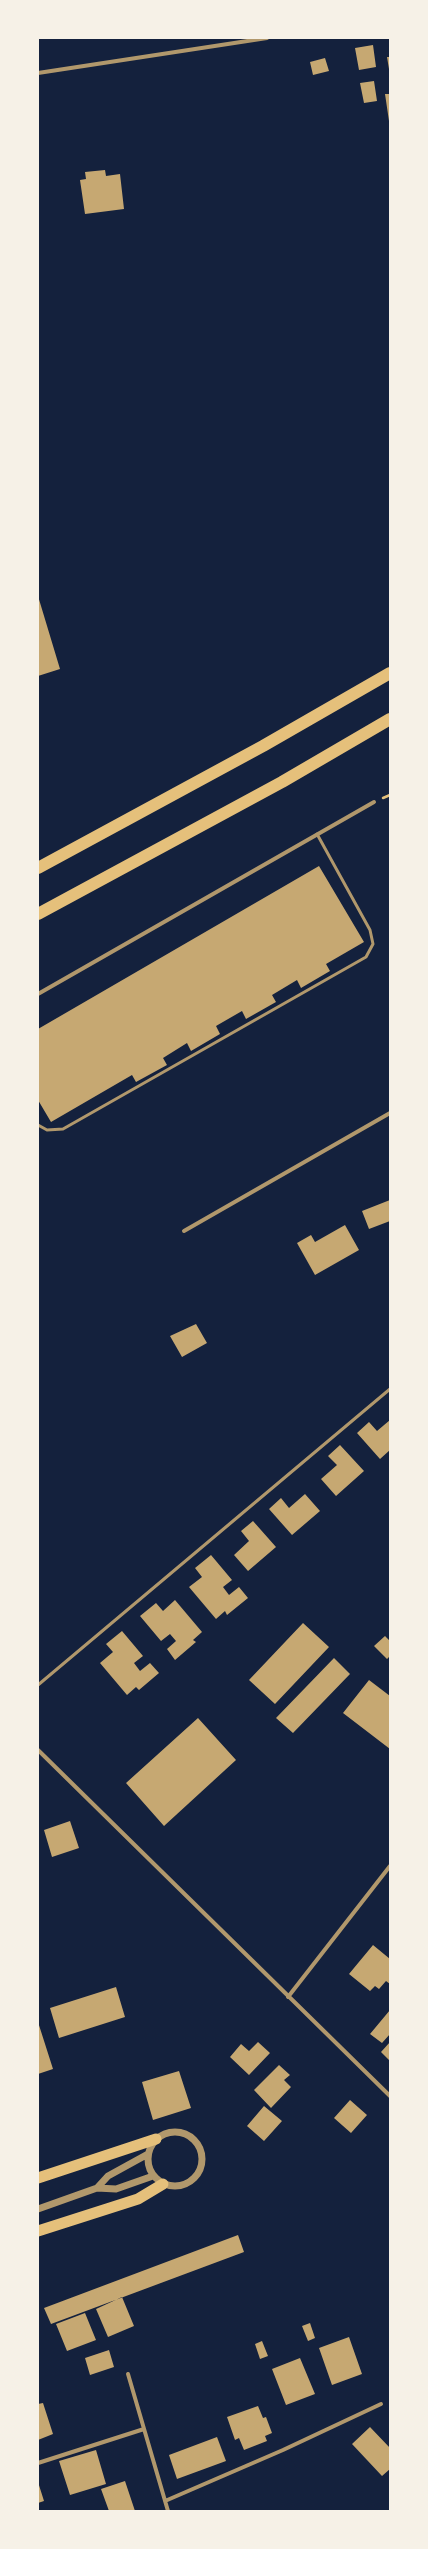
<!DOCTYPE html>
<style>
body{margin:0}
#map{position:relative;width:428px;height:2549px;overflow:hidden;background:#14213d;font-family:"Fira Sans",sans-serif}
canvas{display:block}
.frame{position:absolute;inset:0;border:39px solid #f6f1e7;pointer-events:none}
</style>
<div id="map">
<canvas width="428" height="2549"></canvas>
<div class="frame"></div>
</div>
<script>
const c = document.querySelector('canvas').getContext('2d');
c.lineJoin = 'round';
function fillPath(path, color) {
  c.fillStyle = color;
  c.fill(path, 'evenodd');
}
function toPath(rows) {
  const path = new Path2D();
  for (const r of rows) {
    if (r.length === 3) {
      path.moveTo(r[0] + r[2], r[1]);
      path.arc(r[0], r[1], r[2], 0, 2 * Math.PI);
      continue;
    }
    path.moveTo(r[0], r[1]);
    for (let i = 2; i < r.length; i += 2) path.lineTo(r[i], r[i + 1]);
  }
  return path;
}
function strokePath(path, color, width, dash) {
  c.strokeStyle = color;
  c.lineWidth = width;
  c.lineCap = dash ? 'butt' : 'round';
  c.setLineDash(dash || []);
  c.stroke(path);
}
const building = toPath([
 [373,45,376,67,359,70,355,48],
 [387,57,390,57,390,69,389,69],
 [325,58,329,71,313,75,310,62],
 [374,81,377,101,364,103,360,83],
 [385,94,390,94,390,121,389,121],
 [105,170,106,176,120,174,124,209,85,214,80,180,86,179,85,172],
 [38,596,60,669,38,676],
 [319,866,364,942,326,964,330,971,301,988,297,980,272,995,276,1002,246,1019,242,1011,216,1026,220,1034,191,1051,187,1043,163,1058,167,1065,136,1082,132,1075,51,1122,38,1100,38,1029],
 [390,1200,390,1221,369,1229,362,1211],
 [345,1225,359,1250,315,1275,297,1243,311,1235,315,1242],
 [196,1324,207,1343,182,1357,170,1336],
 [390,1420,390,1450,380,1459,357,1433,369,1422,377,1431],
 [340,1445,364,1471,336,1496,321,1479,337,1465,328,1456],
 [305,1494,320,1511,292,1535,269,1509,281,1498,289,1508],
 [253,1521,276,1547,248,1571,234,1555,249,1541,241,1531],
 [211,1555,232,1580,223,1587,229,1595,239,1587,248,1598,227,1615,225,1611,216,1619,189,1587,202,1577,195,1568],
 [175,1600,202,1632,193,1640,196,1642,175,1660,167,1649,176,1641,170,1634,161,1641,140,1616,156,1603,163,1611],
 [303,1623,329,1647,275,1704,249,1680],
 [122,1631,143,1656,134,1663,140,1671,150,1663,159,1673,139,1690,136,1687,127,1695,100,1663,113,1652,106,1644],
 [385,1636,390,1641,390,1656,387,1659,374,1646],
 [334,1658,350,1674,293,1733,276,1718],
 [369,1680,390,1696,390,1749,343,1713],
 [198,1718,236,1760,164,1826,126,1783],
 [70,1821,79,1848,52,1857,44,1830],
 [373,1945,390,1959,390,1984,386,1981,379,1989,375,1986,370,1991,349,1974],
 [116,1987,125,2017,59,2038,50,2008],
 [390,2010,390,2034,382,2043,370,2034],
 [38,2022,53,2069,38,2074],
 [258,2042,270,2053,249,2075,230,2057,241,2044,249,2051],
 [390,2042,390,2061,381,2052],
 [279,2065,290,2075,284,2080,291,2087,271,2108,254,2090],
 [179,2071,191,2108,153,2120,142,2082],
 [350,2100,367,2115,351,2133,334,2118],
 [264,2106,282,2121,264,2141,247,2126],
 [238,2235,244,2252,51,2324,44,2308],
 [122,2297,134,2326,108,2337,96,2309],
 [85,2313,96,2340,67,2351,56,2324],
 [310,2323,315,2338,308,2341,302,2326],
 [349,2337,362,2374,332,2385,319,2348],
 [262,2341,268,2356,260,2359,255,2344],
 [109,2350,114,2367,90,2375,85,2358],
 [300,2358,315,2394,286,2405,272,2369],
 [43,2403,53,2434,38,2440,38,2404],
 [258,2406,263,2418,266,2417,272,2433,265,2436,267,2441,244,2450,239,2438,235,2440,227,2417],
 [370,2427,390,2448,390,2469,382,2476,352,2444],
 [217,2437,226,2461,177,2479,169,2455],
 [96,2450,106,2484,70,2495,59,2461],
 [125,2481,135,2511,109,2511,101,2489],
 [38,2482,44,2501,38,2503]
]);
const path = toPath([
 [383,798,390,795]
]);
const service = toPath([
 [38,1125,47,1130,63,1129,366,957,373,944,370,930,317,834],
 [38,1685,390,1389]
]);
const minor = toPath([
 [38,73,267,38],
 [38,994,374,802],
 [184,1231,390,1113],
 [38,1750,390,2096],
 [288,1997,390,1866],
 [128,2374,168,2511],
 [38,2463,144,2429],
 [165,2501,283,2450,381,2404]
]);
const tertiary = toPath([
 [175,2159,27],
 [97,2188,108,2176,148,2154],
 [38,2209,97,2188,116,2189,153,2176]
]);
const trunk = toPath([
 [38,2178,156,2139],
 [38,2231,138,2199,163,2184]
]);
const motorway = toPath([
 [38,868,263,746,390,673],
 [38,914,282,782,390,719]
]);
fillPath(building, '#c6a872');
strokePath(path, '#e5c07b', 2.5);
strokePath(service, '#b1986c', 3);
strokePath(minor, '#b1986c', 4);
strokePath(tertiary, '#b1986c', 7);
strokePath(trunk, '#e5c07b', 11);
strokePath(motorway, '#e5c07b', 12);
</script>
